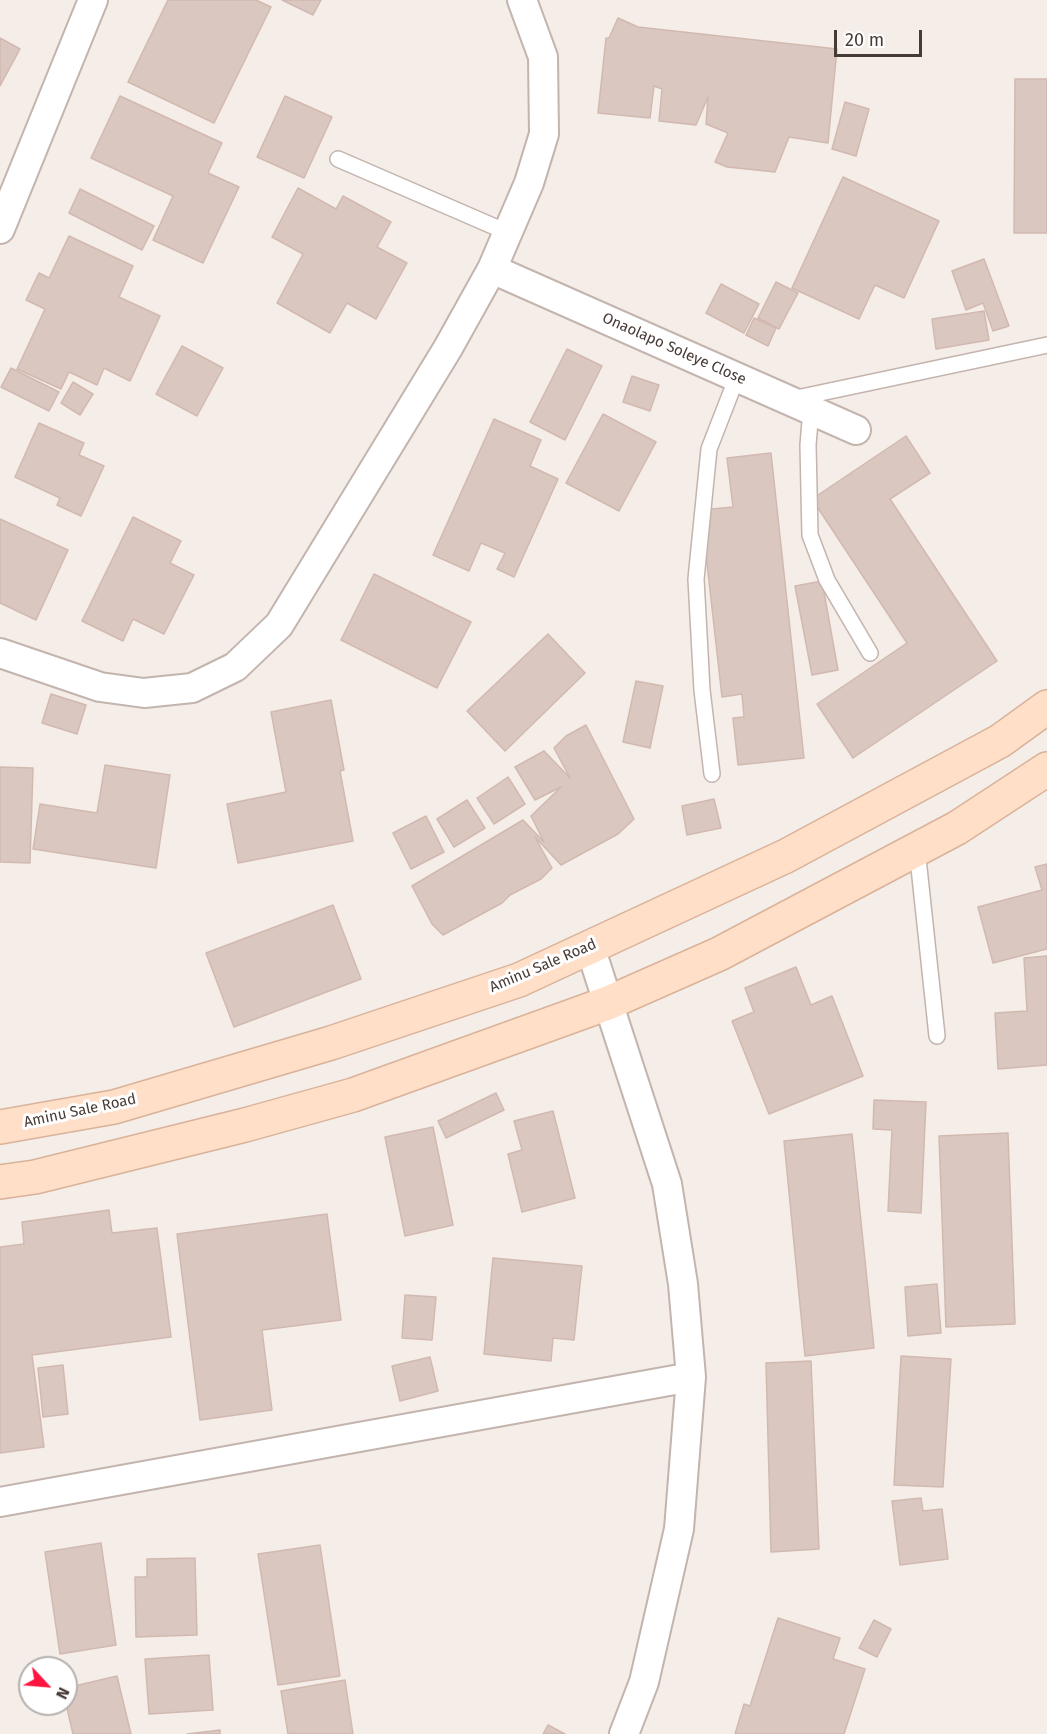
<!DOCTYPE html>
<style>
body{margin:0}
#map{position:relative;width:1047px;height:1734px;overflow:hidden;background:#f5ede8;font-family:"Fira Sans",sans-serif}
canvas{display:block}
.north{position:absolute;left:18px;top:1656px;width:60px;height:60px;box-sizing:border-box;background:#fff;border:2px solid #b6b1af;border-radius:50%;rotate:116deg;font-size:16px;font-weight:700;line-height:24px;text-align:center;color:#483b36}
.north::after{content:'';display:block;margin:auto;width:21px;height:27px;background:#ff1540;clip-path:polygon(50% 0,100% 100%,50% 72%,0 100%)}
.scale{position:absolute;left:834px;top:30px;width:88px;height:27px;box-sizing:border-box;border:3px solid #483b36;border-top:0;padding-left:8px;font-size:18px;line-height:21px;white-space:nowrap;color:#483b36;-webkit-text-stroke:4px #fff;paint-order:stroke}
</style>
<div id="map">
<canvas width="1047" height="1734"></canvas>
<div class="north">N</div>
<div class="scale">20 m</div>
</div>
<script>
const c = document.querySelector('canvas').getContext('2d');
c.lineJoin = 'round';
function fillPath(path, color) {
  c.fillStyle = color;
  c.fill(path, 'evenodd');
}
function toPath(rows) {
  const path = new Path2D();
  for (const r of rows) {
    path.moveTo(r[0], r[1]);
    for (let i = 2; i < r.length; i += 2) path.lineTo(r[i], r[i + 1]);
  }
  return path;
}
function strokePath(path, color, width, dash) {
  c.strokeStyle = color;
  c.lineWidth = width;
  c.lineCap = dash ? 'butt' : 'round';
  c.setLineDash(dash || []);
  c.stroke(path);
}
function write(font, color, halo, rows, align = 'center') {
  c.font = font + ' "Fira Sans",sans-serif';
  c.lineWidth = 6;
  c.setLineDash([]);
  c.textBaseline = 'middle';
  c.strokeStyle = halo;
  c.fillStyle = color;
  for (const [text, x, y, turn = 0] of rows) {
    c.save();
    c.translate(x, y);
    c.rotate((+turn || 0) * Math.PI / 180);
    c.textAlign = isNaN(turn) ? turn : align;
    if (halo) c.strokeText(text, 0, 0);
    c.fillText(text, 0, 0);
    c.restore();
  }
}
const building = toPath([
 [168,0,256,0,271,7,214,123,128,82,168,0],
 [282,0,321,0,313,15,282,0],
 [618,18,638,27,837,49,828,143,789,137,775,172,727,167,715,162,728,133,706,124,708,97,696,125,659,121,662,89,654,86,650,118,598,113,606,38,609,38,618,18],
 [0,38,20,49,0,86,0,38],
 [1015,79,1047,79,1047,233,1014,233,1015,79],
 [120,96,222,143,208,173,239,187,203,263,153,240,173,196,91,158,120,96],
 [285,96,332,117,304,178,257,157,285,96],
 [845,102,869,109,856,156,832,149,845,102],
 [843,177,939,221,904,298,875,285,859,319,792,288,843,177],
 [298,188,336,209,343,196,391,222,377,247,407,263,376,319,347,303,330,333,277,303,303,254,272,237,298,188],
 [80,189,154,226,142,250,69,213,80,189],
 [69,236,133,266,119,297,160,316,130,381,104,368,97,385,69,372,61,389,17,369,45,309,26,300,39,273,49,278,69,236],
 [984,259,1009,326,993,331,983,303,966,310,952,271,984,259],
 [776,282,798,293,779,329,758,318,776,282],
 [721,284,759,304,744,333,706,313,721,284],
 [984,311,989,340,936,349,932,319,984,311],
 [754,318,776,328,768,346,746,335,754,318],
 [182,346,223,368,197,416,156,394,182,346],
 [567,349,602,366,565,440,530,422,567,349],
 [11,368,59,392,49,411,1,387,11,368],
 [632,376,659,385,650,411,623,402,632,376],
 [73,382,93,394,80,415,61,403,73,382],
 [603,414,656,442,619,511,566,483,603,414],
 [494,419,541,440,530,466,558,479,514,577,497,569,505,553,481,543,469,571,433,555,494,419],
 [39,423,84,443,79,455,104,466,81,516,57,505,60,498,15,477,39,423],
 [906,436,930,473,890,499,997,661,853,758,817,704,907,643,812,499,906,436],
 [771,453,804,758,738,765,733,718,744,717,742,694,722,697,701,510,733,507,727,458,771,453],
 [133,517,181,541,170,563,194,575,164,634,133,619,123,641,82,621,133,517],
 [0,519,68,550,36,620,0,603,0,519],
 [374,574,471,622,437,688,341,640,374,574],
 [822,581,838,670,812,675,795,586,822,581],
 [548,634,585,673,505,751,467,711,548,634],
 [636,681,663,686,650,748,623,742,636,681],
 [51,694,86,705,77,734,42,723,51,694],
 [331,700,344,770,340,771,353,841,238,863,227,804,286,792,271,712,331,700],
 [586,725,634,819,618,834,561,865,535,837,552,868,541,879,510,895,502,903,443,935,432,924,412,886,523,820,544,842,531,816,561,787,535,800,515,767,544,751,570,778,554,748,566,736,586,725],
 [105,765,170,775,156,868,33,849,40,804,97,813,105,765],
 [0,767,33,768,30,863,0,862,0,767],
 [508,777,525,804,494,824,477,798,508,777],
 [714,799,721,828,687,835,682,806,714,799],
 [467,800,485,828,454,847,437,819,467,800],
 [426,816,444,852,411,869,393,833,426,816],
 [1047,864,1047,949,993,963,978,907,1042,890,1035,867,1047,864],
 [333,905,361,979,234,1027,206,953,333,905],
 [1047,956,1047,1065,998,1069,995,1013,1027,1011,1024,958,1047,956],
 [796,967,811,1005,832,996,863,1076,769,1114,732,1021,754,1012,745,988,796,967],
 [496,1093,504,1110,446,1138,438,1121,496,1093],
 [874,1100,926,1102,921,1213,888,1211,892,1130,873,1129,874,1100],
 [553,1111,575,1198,522,1212,508,1154,522,1150,514,1121,553,1111],
 [433,1127,453,1225,405,1236,385,1137,433,1127],
 [1008,1133,1015,1324,946,1327,939,1136,1008,1133],
 [852,1134,874,1348,805,1356,784,1141,852,1134],
 [109,1210,112,1233,157,1228,171,1337,32,1355,44,1447,0,1453,0,1247,24,1244,22,1222,109,1210],
 [327,1214,341,1320,262,1330,272,1410,200,1420,177,1234,327,1214],
 [493,1258,582,1266,574,1340,553,1338,551,1361,484,1354,493,1258],
 [937,1284,941,1333,908,1336,905,1287,937,1284],
 [405,1295,436,1297,432,1340,402,1338,405,1295],
 [901,1356,951,1359,943,1487,894,1485,901,1356],
 [430,1357,438,1391,400,1401,392,1366,430,1357],
 [811,1361,819,1549,771,1552,766,1363,811,1361],
 [63,1365,68,1414,43,1417,38,1368,63,1365],
 [921,1498,923,1511,942,1509,948,1559,900,1565,892,1501,921,1498],
 [101,1543,116,1645,60,1654,45,1552,101,1543],
 [320,1545,340,1676,278,1685,258,1554,320,1545],
 [195,1558,197,1635,136,1637,135,1577,147,1577,147,1559,195,1558],
 [778,1618,840,1638,833,1659,865,1669,844,1734,735,1734,744,1704,750,1706,778,1618],
 [874,1620,891,1629,877,1657,859,1648,874,1620],
 [209,1655,213,1710,149,1714,145,1659,209,1655],
 [117,1676,131,1734,73,1734,66,1704,66,1688,117,1676],
 [345,1680,353,1734,288,1734,281,1691,345,1680],
 [548,1725,565,1734,543,1734,548,1725],
 [220,1730,220,1734,187,1734,220,1730]
]);
const lane = toPath([
 [338,159,509,233],
 [792,399,1047,345],
 [811,409,808,445,810,535,827,580,870,653],
 [712,774,702,690,696,579,709,449,737,377],
 [917,849,937,1036]
]);
const street = toPath([
 [0,229,93,0],
 [492,269,856,430],
 [0,653,100,687,144,693,192,688,235,667,279,625,448,348,492,269,529,183,544,134,543,57,522,0],
 [590,947,667,1184,683,1284,691,1377,679,1529,644,1682,624,1734],
 [0,1502,691,1377]
]);
const secondary = toPath([
 [0,1127,114,1107,331,1043,519,980,786,856,1000,741,1047,707],
 [0,1182,35,1177,245,1125,353,1095,608,1003,719,954,957,828,1047,769]
]);
const streetNames = [
 ["Onaolapo Soleye Close",674,349,24],
 ["Aminu Sale Road",543,966,-23],
 ["Aminu Sale Road",80,1111,-12]
];
fillPath(building, '#dac7c0');
strokePath(building, '#d2b9b0', 1.5);
strokePath(lane, '#c3b4ad', 18);
strokePath(street, '#c3b4ad', 32);
strokePath(secondary, '#d9b299', 36);
strokePath(lane, '#fff', 15);
strokePath(street, '#fff', 28);
strokePath(secondary, '#ffdfc8', 33);
write('15px', '#483b36', '#fff', streetNames);
</script>
